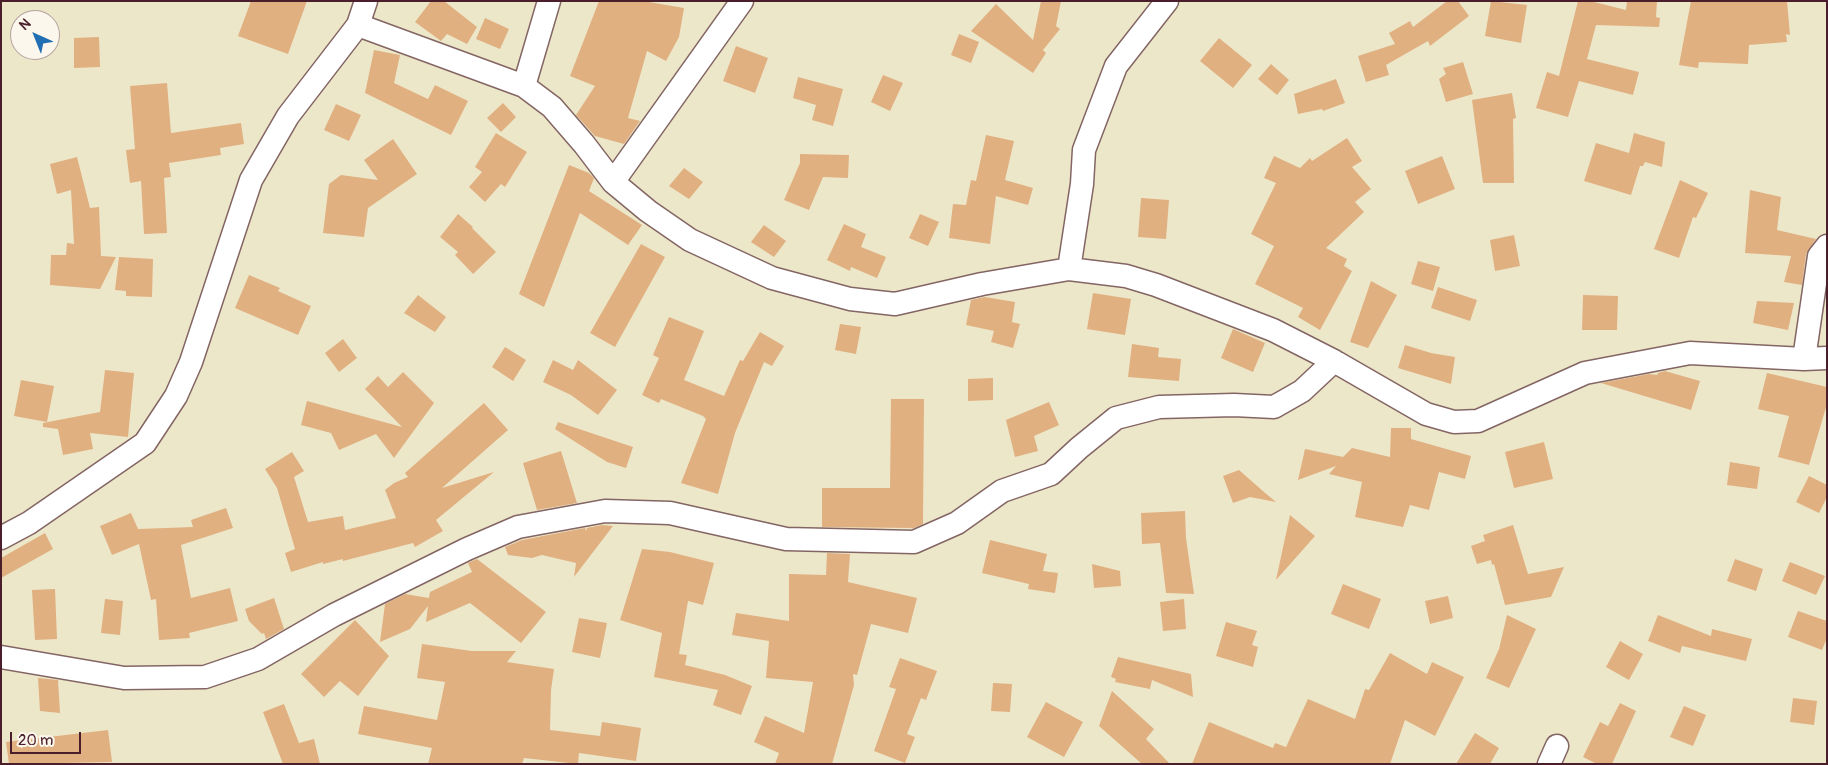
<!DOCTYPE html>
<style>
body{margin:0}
#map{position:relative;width:1828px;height:765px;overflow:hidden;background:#ede7ca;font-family:Pangolin,sans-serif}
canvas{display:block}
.frame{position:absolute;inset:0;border:2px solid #4a1f2b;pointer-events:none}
.north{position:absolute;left:10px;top:10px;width:50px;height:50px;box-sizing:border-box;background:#fbf7ec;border:1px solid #b4a19f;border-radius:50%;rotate:316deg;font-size:14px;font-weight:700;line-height:20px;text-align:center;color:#4a1f2b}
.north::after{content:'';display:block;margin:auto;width:18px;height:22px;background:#1f6fb2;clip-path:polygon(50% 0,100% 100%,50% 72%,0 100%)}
.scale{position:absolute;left:10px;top:732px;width:71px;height:22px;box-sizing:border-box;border:2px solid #4a1f2b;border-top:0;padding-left:6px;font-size:15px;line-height:18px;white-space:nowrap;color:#4a1f2b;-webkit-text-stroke:4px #fbf7ec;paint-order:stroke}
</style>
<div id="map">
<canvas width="1828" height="765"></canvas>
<div class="frame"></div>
<div class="north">N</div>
<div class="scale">20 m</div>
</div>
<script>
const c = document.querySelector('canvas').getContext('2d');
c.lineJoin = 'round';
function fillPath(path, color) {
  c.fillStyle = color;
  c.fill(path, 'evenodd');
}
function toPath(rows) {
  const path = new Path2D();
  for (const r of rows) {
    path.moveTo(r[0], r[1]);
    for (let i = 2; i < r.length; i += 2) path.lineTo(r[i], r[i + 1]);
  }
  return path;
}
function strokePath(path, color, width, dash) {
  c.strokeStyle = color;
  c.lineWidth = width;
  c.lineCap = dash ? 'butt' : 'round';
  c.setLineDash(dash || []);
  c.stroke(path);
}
const building = toPath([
 [251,1,307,1,288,54,238,36],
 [431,1,444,1,477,27,467,44,447,34,441,41,415,22],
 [599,1,643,1,684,8,679,37,666,61,647,51,628,118,640,121,624,144,595,136,576,115,595,86,570,76],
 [1041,1,1061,1,1056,26,1060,29,1043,50,1046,53,1033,73,971,31,996,4,1033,40],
 [1447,1,1458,1,1469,16,1430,46,1428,41,1386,65,1389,75,1366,82,1358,56,1395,44,1389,33,1410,21,1413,27],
 [1491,1,1527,5,1521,43,1485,36],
 [1578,1,1590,1,1626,10,1627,1,1657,1,1656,17,1660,18,1659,27,1596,25,1587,59,1639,72,1633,95,1579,81,1568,117,1536,108,1547,72,1559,76],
 [1691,1,1787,1,1790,35,1786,34,1787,42,1749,45,1748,64,1699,62,1698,68,1679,65],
 [485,18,509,29,500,49,476,39],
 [959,34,979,42,971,63,951,55],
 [99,37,100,67,74,68,74,38],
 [1219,38,1252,65,1233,88,1200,61],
 [736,46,768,58,755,93,723,81],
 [374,50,400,55,394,83,428,99,435,85,468,101,451,135,365,93],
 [1463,62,1473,94,1446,102,1439,79,1446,74,1443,68],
 [1271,64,1289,80,1277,95,1258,79],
 [883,75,903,83,890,111,871,102],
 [798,77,843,89,833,126,812,120,816,105,793,98],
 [1336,79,1345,103,1323,111,1322,109,1298,114,1294,94],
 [167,83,171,133,241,123,244,144,220,148,221,155,169,163,171,177,164,178,167,233,144,234,141,181,130,183,126,150,135,149,130,86],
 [1512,93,1516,118,1513,119,1514,183,1483,183,1472,100],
 [503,103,516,117,501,132,487,118],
 [336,104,361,115,349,141,324,130],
 [496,133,527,152,505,187,501,184,485,202,469,187,482,172,475,167],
 [1634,133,1665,142,1662,167,1645,162,1643,166,1640,166,1631,195,1584,181,1596,143,1629,153],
 [986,135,1014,141,1005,180,1033,188,1028,205,996,196,990,244,949,238,953,204,966,205,971,180,976,181],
 [1347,138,1362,161,1352,167,1371,189,1355,202,1364,212,1326,248,1347,259,1344,266,1352,271,1320,330,1298,317,1303,308,1255,284,1274,246,1251,234,1276,183,1264,178,1274,156,1300,168,1310,158,1312,161],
 [393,139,417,174,368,208,364,237,323,233,329,184,341,175,378,180,364,160],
 [800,154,849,155,848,178,823,177,809,210,784,200,800,163],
 [1442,156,1455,189,1418,204,1405,171],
 [77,157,90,208,99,207,101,256,116,257,100,289,50,285,51,255,66,255,67,243,74,244,71,190,57,194,50,164],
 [569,165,589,173,594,178,589,191,642,225,628,245,580,213,544,307,519,294],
 [684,168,703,182,689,199,669,186],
 [1680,180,1708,193,1696,218,1693,217,1679,258,1654,249],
 [1750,190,1781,197,1777,230,1816,239,1806,254,1802,285,1784,282,1791,256,1745,253],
 [1141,198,1169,200,1166,239,1138,237],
 [458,214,473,227,472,228,496,252,473,274,455,255,458,252,440,237],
 [920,214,939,222,928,246,909,238],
 [844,224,866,234,861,247,886,257,877,278,851,267,850,271,827,260],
 [764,225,786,241,774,257,751,242],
 [1514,235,1520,266,1495,271,1490,240],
 [641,244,665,257,615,347,590,333],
 [119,257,153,259,152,297,126,296,126,291,115,290],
 [1418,261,1440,267,1433,291,1411,284],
 [249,275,280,288,278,291,311,306,298,335,235,308],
 [1371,281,1397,295,1368,348,1350,342],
 [1438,287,1477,300,1470,321,1431,308],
 [1093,293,1131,299,1125,335,1087,329],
 [418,295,446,317,435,332,404,313],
 [1583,295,1618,296,1617,330,1582,330],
 [985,297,1015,302,1012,322,1020,324,1013,348,991,342,994,331,966,325,971,300],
 [1757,301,1794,303,1788,330,1753,323],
 [669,317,704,331,684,380,724,396,740,360,743,361,760,332,784,346,772,366,764,362,735,433,718,494,681,483,706,419,703,416,661,399,659,403,642,395,659,358,653,355],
 [840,324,861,327,856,354,835,350],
 [1233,329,1265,343,1253,372,1221,358],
 [343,339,357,358,339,372,325,353],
 [1132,344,1159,348,1158,357,1181,359,1179,381,1128,377],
 [1405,345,1431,353,1455,357,1451,384,1398,368],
 [505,347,526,360,513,381,492,367],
 [553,360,573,370,578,360,617,390,598,415,571,395,543,382],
 [105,370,134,373,128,437,90,433,93,449,63,455,58,429,43,427,43,423,100,412],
 [1665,371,1700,381,1691,410,1601,383,1649,374,1657,375,1658,373],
 [403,372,434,403,394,458,376,434,339,450,331,433,301,425,307,401,402,427,365,389,378,376,388,387],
 [1767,373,1827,387,1827,404,1809,465,1778,457,1789,416,1758,409],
 [993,378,993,400,968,401,968,379],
 [21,380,54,386,47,422,14,416],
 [891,399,924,399,923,524,914,528,822,527,822,488,890,488],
 [1049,402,1059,425,1034,436,1038,451,1015,457,1006,420],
 [484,403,508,430,442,488,494,472,436,520,443,531,415,547,413,543,343,561,343,559,323,564,323,562,291,572,285,553,295,549,277,488,265,469,292,452,304,471,294,477,308,522,343,516,345,530,396,518,385,490,394,483,408,477,405,473],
 [558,422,633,447,626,468,607,462,555,429],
 [1391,428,1411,428,1411,439,1471,456,1465,479,1439,472,1429,510,1410,505,1403,527,1355,517,1362,482,1329,474,1336,466,1298,480,1305,449,1343,457,1352,448,1390,457],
 [1544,442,1553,479,1514,488,1505,452],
 [561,451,577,503,537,510,523,463],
 [1730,462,1760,467,1757,489,1727,485],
 [1239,470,1264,492,1276,502,1250,497,1233,503,1223,476],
 [1809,476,1827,485,1827,497,1819,513,1796,502],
 [226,508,233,528,181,545,191,598,230,588,238,621,189,633,190,638,159,640,156,599,151,600,139,544,112,555,100,526,131,513,138,529,193,527,191,520],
 [1185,511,1186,538,1194,594,1166,593,1160,543,1142,544,1141,513],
 [1290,515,1315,536,1276,580],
 [602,525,613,526,574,577,576,563,542,555,532,558,508,555,505,547,522,540,585,528,586,531,587,528],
 [1513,525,1528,574,1564,567,1551,597,1505,605,1494,564,1492,565,1491,560,1477,564,1471,546,1485,541,1483,535],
 [45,533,53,549,1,578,1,558],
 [990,540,1047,554,1043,571,1058,573,1055,593,1028,589,1029,584,982,573],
 [642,549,670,552,714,563,703,605,688,601,679,654,687,655,685,665,725,675,752,686,741,715,713,705,718,690,654,677,662,633,620,620],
 [827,553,850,554,848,582,917,598,908,633,871,624,857,675,853,674,854,685,832,764,775,764,779,753,754,742,765,716,804,733,813,682,766,678,769,641,732,635,736,613,789,621,789,574,826,575],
 [477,559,546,612,521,643,470,603,426,622,428,606,410,629,380,642,385,604,405,594,429,598,430,592,472,572,468,563],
 [1735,559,1763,569,1756,591,1727,581],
 [1790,562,1825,576,1816,595,1782,581],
 [1092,564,1120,571,1121,586,1094,588],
 [1343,584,1381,599,1369,629,1331,614],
 [55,589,57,639,35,640,32,590],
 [1448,596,1453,618,1430,624,1425,601],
 [274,598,284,629,266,639,264,633,262,634,249,621,245,609],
 [105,599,123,601,120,635,101,633],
 [1184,599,1186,629,1163,631,1160,602],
 [1798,611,1827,621,1827,638,1822,650,1788,637],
 [1507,615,1536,629,1509,688,1486,678,1499,649],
 [1658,615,1711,636,1712,629,1752,639,1746,661,1682,646,1680,653,1648,641],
 [579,618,607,623,600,658,572,652],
 [355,620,389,656,358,696,340,681,324,697,301,674],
 [1226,622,1257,631,1252,645,1258,647,1253,667,1216,656],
 [1620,641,1643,654,1629,680,1606,667],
 [422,644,472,651,516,651,507,662,554,669,551,690,550,730,600,736,602,722,641,728,636,761,579,753,578,764,524,758,522,764,428,764,432,748,358,734,364,706,437,720,445,682,417,678],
 [1390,653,1427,674,1432,662,1464,677,1435,736,1405,720,1390,764,1192,764,1209,722,1273,748,1275,743,1286,747,1308,699,1355,719,1365,689,1369,690],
 [1118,657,1191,674,1193,697,1152,680,1150,689,1115,682,1116,679,1111,677],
 [900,658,937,671,926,700,921,698,907,734,915,737,905,763,874,751,896,689,889,687],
 [38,678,58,680,60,713,40,711],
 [993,683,1012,684,1010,712,991,711],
 [1112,691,1154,729,1146,739,1170,764,1142,764,1099,726],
 [1793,698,1817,701,1814,725,1790,722],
 [1046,702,1083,722,1064,757,1027,737],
 [1620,703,1636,711,1612,764,1597,764,1583,757,1600,722,1608,726],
 [284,704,299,743,314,739,320,764,283,764,263,712],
 [1684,706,1706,715,1693,746,1670,737],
 [108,730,112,762,9,764,6,742],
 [1475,733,1499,748,1490,764,1456,764]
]);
const street = toPath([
 [358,25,524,86,552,107,584,144,613,182,648,211,690,240,772,278,850,299,895,304,982,284,1069,269,1126,276,1156,285,1273,330,1334,361,1426,414,1454,422,1478,421,1585,373,1690,353,1804,359,1827,358],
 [524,86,549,1],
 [613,182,742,1],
 [1069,269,1082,184,1084,150,1116,66,1167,1],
 [1804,359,1819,256,1827,246],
 [1,538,29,523,145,443,176,396,191,362,251,180,288,116,358,25,366,1],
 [1,657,124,678,205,677,258,659,334,615,467,549,518,527,605,511,670,513,786,539,914,542,957,523,1002,491,1051,474,1079,448,1116,418,1159,407,1234,405,1274,407,1302,391,1334,361],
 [1549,764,1557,746]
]);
fillPath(building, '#e0b081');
strokePath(street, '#836563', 25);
strokePath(street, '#fff', 22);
</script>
